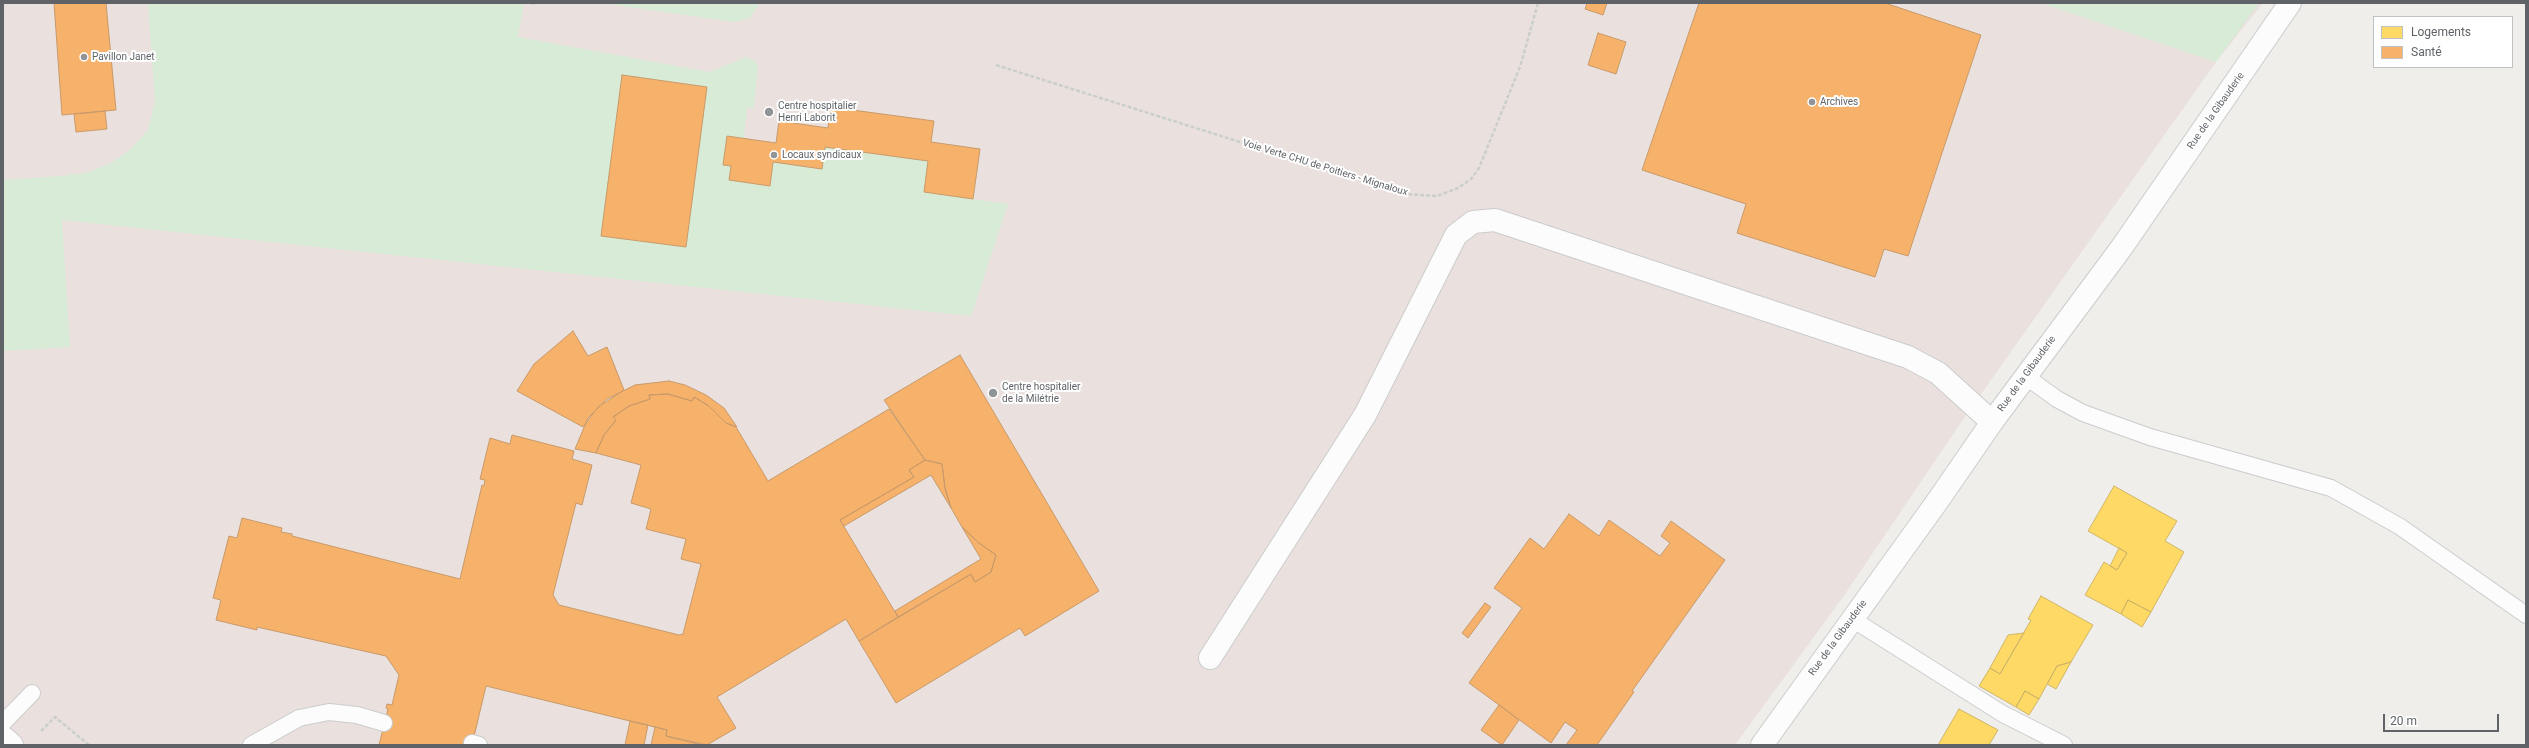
<!DOCTYPE html>
<meta charset="utf-8">
<style>
body{margin:0}
#map{position:relative;width:2529px;height:748px;overflow:hidden;background:#efeeea;font-family:Roboto,sans-serif}
canvas{display:block}
.frame{position:absolute;inset:0;border:4px solid #5f6368;pointer-events:none}
.legend{position:absolute;left:2373px;top:16px;width:140px;height:52px;box-sizing:border-box;background:#fff;border:1px solid #bfc1c3;margin:0;padding:5px 7px;list-style:none;font-size:12px;color:#5f6368}
.legend li{display:flex;align-items:center;gap:8px;height:20px}
.legend b{width:20px;border:1px solid #bfc1c3}
.scale{position:absolute;left:2383px;top:714px;width:116px;height:18px;box-sizing:border-box;border:2px solid #5f6368;border-top:0;padding-left:5px;font-size:12px;line-height:14px;white-space:nowrap;color:#5f6368;-webkit-text-stroke:3px #fff;paint-order:stroke}
</style>
<div id="map">
<canvas width="2529" height="748"></canvas>
<div class="frame"></div>
<ul class="legend">
<li><b style="height:11px;background:#ffd966"></b>Logements</li>
<li><b style="height:11px;background:#f6b26b"></b>Santé</li>
</ul>
<div class="scale">20 m</div>
</div>
<script>
const c = document.querySelector('canvas').getContext('2d');
c.lineJoin = 'round';
function fillPath(path, color) {
  c.fillStyle = color;
  c.fill(path, 'evenodd');
}
function toPath(rows) {
  const path = new Path2D();
  for (const r of rows) {
    path.moveTo(r[0], r[1]);
    for (let i = 2; i < r.length; i += 2) path.lineTo(r[i], r[i + 1]);
  }
  return path;
}
function strokePath(path, color, width, dash) {
  c.strokeStyle = color;
  c.lineWidth = width;
  c.lineCap = dash ? 'butt' : 'round';
  c.setLineDash(dash || []);
  c.stroke(path);
}
function write(font, color, halo, rows, align = 'center') {
  c.font = font + ' Roboto,sans-serif';
  c.lineWidth = 4;
  c.setLineDash([]);
  c.textBaseline = 'middle';
  c.strokeStyle = halo;
  c.fillStyle = color;
  for (const [text, x, y, turn = 0] of rows) {
    c.save();
    c.translate(x, y);
    c.rotate((+turn || 0) * Math.PI / 180);
    c.textAlign = isNaN(turn) ? turn : align;
    if (halo) c.strokeText(text, 0, 0);
    c.fillText(text, 0, 0);
    c.restore();
  }
}
const medical = toPath([
 [3,3,2263,3,2216,62,1962,421,1843,597,1735,745,3,745]
]);
const green = toPath([
 [148,3,524,3,518,37,710,72,746,57,754,60,758,66,754,108,747,108,744,138,727,136,723,164,731,166,729,180,770,186,773,162,822,169,825,147,928,161,924,192,1008,204,971,316,62,220,70,347,3,351,3,180,62,176,89,172,111,163,132,148,148,130,155,102],
 [602,3,760,3,750,18,734,22],
 [2041,3,2259,3,2216,62]
]);
const homes = toPath([
 [2114,486,2177,521,2165,541,2184,552,2151,612,2128,600,2121,614,2085,595,2104,562,2117,570,2127,553,2088,531,2114,486],
 [2119,548,2127,553,2117,570,2110,566,2119,548],
 [2041,596,2093,625,2071,662,2057,666,2039,699,2025,691,2016,707,1979,686,1990,668,2000,674,2031,620,2028,619,2041,596],
 [2128,600,2151,612,2142,627,2121,614,2128,600],
 [2024,633,2000,674,1990,668,2008,635,2024,633],
 [2071,662,2056,689,2047,684,2057,666,2071,662],
 [2025,691,2039,699,2029,715,2016,707,2025,691],
 [1959,709,1998,730,1989,745,1938,745,1959,709]
]);
const health = toPath([
 [54,3,106,3,116,110,62,115,54,3],
 [1587,3,1607,3,1603,15,1585,9,1587,3],
 [1699,3,1885,3,1981,35,1908,256,1884,249,1875,277,1737,233,1746,204,1642,170,1699,3],
 [1598,33,1626,42,1616,74,1588,65,1598,33],
 [622,75,707,87,686,247,601,236,622,75],
 [830,107,934,121,931,142,980,149,973,199,924,192,928,161,825,147,822,169,773,162,770,186,729,180,731,166,723,165,727,136,776,143,779,121,828,128,830,107],
 [105,111,107,129,76,132,74,114,105,111],
 [573,331,588,356,607,347,624,390,598,407,583,427,517,391,534,364,573,331],
 [960,355,1099,591,1025,636,1020,628,896,703,859,641,971,574,975,582,991,572,996,555,979,543,962,527,951,508,945,488,942,464,925,460,884,400,960,355],
 [669,381,685,385,706,395,724,408,737,427,726,423,709,406,694,397,692,401,668,394,649,395,650,399,629,406,613,417,616,420,604,435,596,453,575,449,588,418,607,399,635,385,669,381],
 [668,394,692,401,694,397,709,406,726,423,736,427,768,481,889,409,925,460,909,470,914,477,840,520,898,617,859,641,846,619,717,697,736,728,707,745,666,736,667,730,486,686,472,745,379,745,388,709,386,708,387,704,392,705,399,675,386,656,257,627,257,630,216,620,221,600,213,598,229,536,237,538,242,518,282,528,281,532,292,534,292,536,460,579,482,485,484,486,485,480,480,479,490,438,510,444,512,435,574,451,572,459,592,465,582,505,576,503,553,595,559,605,679,635,683,634,701,564,681,559,686,539,646,529,651,509,631,503,641,465,596,453,604,435,616,420,613,417,629,406,650,399,649,395,668,394],
 [925,460,942,464,945,488,951,508,931,475,844,526,840,520,914,477,909,470,925,460],
 [1569,514,1599,536,1609,520,1660,556,1670,543,1661,536,1671,521,1725,560,1632,691,1634,692,1597,745,1566,745,1577,730,1565,722,1551,743,1469,683,1522,608,1494,588,1530,538,1544,549,1569,514],
 [962,527,979,543,996,555,991,572,975,582,971,574,898,617,895,611,981,559,962,527],
 [1485,603,1491,607,1468,638,1462,633,1485,603],
 [1499,705,1519,720,1502,745,1481,730,1499,705],
 [630,721,648,725,644,745,625,745,630,721],
 [655,727,667,730,666,736,702,745,651,745,655,727]
]);
const path = toPath([
 [531,3,536,4],
 [996,65,1405,194,1437,196,1458,188,1471,179,1479,168,1520,67,1538,3],
 [41,731,55,717,89,745]
]);
const service = toPath([
 [2025,376,2057,399,2083,413,2150,437,2331,488,2399,526,2526,615],
 [1852,619,2003,714,2064,745],
 [3,723,32,693],
 [472,743,479,745],
 [251,745,299,718,329,712,357,715,384,723]
]);
const minor = toPath([
 [1210,658,1365,415,1456,235,1473,222,1495,220,1908,357,1938,373,1992,422],
 [3,737,12,745]
]);
const tertiary = toPath([
 [1762,745,1939,499,1992,422,2122,247,2290,3]
]);
const markers = [
 [84,57,4,"#919496"],
 [1812,102,4,"#919496"],
 [769,112,5,"#919496"],
 [774,155,4,"#919496"],
 [993,393,5,"#919496"]
];
const poiNames = [
 ["Pavillon Janet",92,57],
 ["Archives",1820,102],
 ["Centre hospitalier",778,106],
 ["Henri Laborit",778,118],
 ["Locaux syndicaux",782,155],
 ["Centre hospitalier",1002,387],
 ["de la Milétrie",1002,399]
];
const streetNames = [
 ["Rue de la Gibauderie",2216,111,-55],
 ["Voie Verte CHU de Poitiers - Mignaloux",1325,168,17],
 ["Rue de la Gibauderie",2027,374,-54],
 ["Rue de la Gibauderie",1838,638,-54]
];
fillPath(medical, '#eae0de');
fillPath(green, '#d8ebd6');
fillPath(homes, '#ffd966');
strokePath(homes, '#cfb667', 1);
fillPath(health, '#f6b26b');
strokePath(health, '#c99a6a', 1);
strokePath(service, '#cbcccc', 18);
strokePath(minor, '#cbcccc', 24);
strokePath(tertiary, '#cbcccc', 24);
strokePath(path, '#cacfcc', 2.5, [4, 2]);
strokePath(service, '#fdfcfc', 16);
strokePath(minor, '#fdfcfc', 22);
strokePath(tertiary, '#fdfcfc', 22);
for (const [x, y, r, color] of markers) {
  const dot = new Path2D();
  dot.arc(x, y, r, 0, 2 * Math.PI);
  c.fillStyle = color;
  c.fill(dot);
  strokePath(dot, '#fff', 1.5);
}
write('10px', '#5f6368', '#fff', poiNames, 'left');
write('10px', '#5f6368', '#fff', streetNames);
</script>
